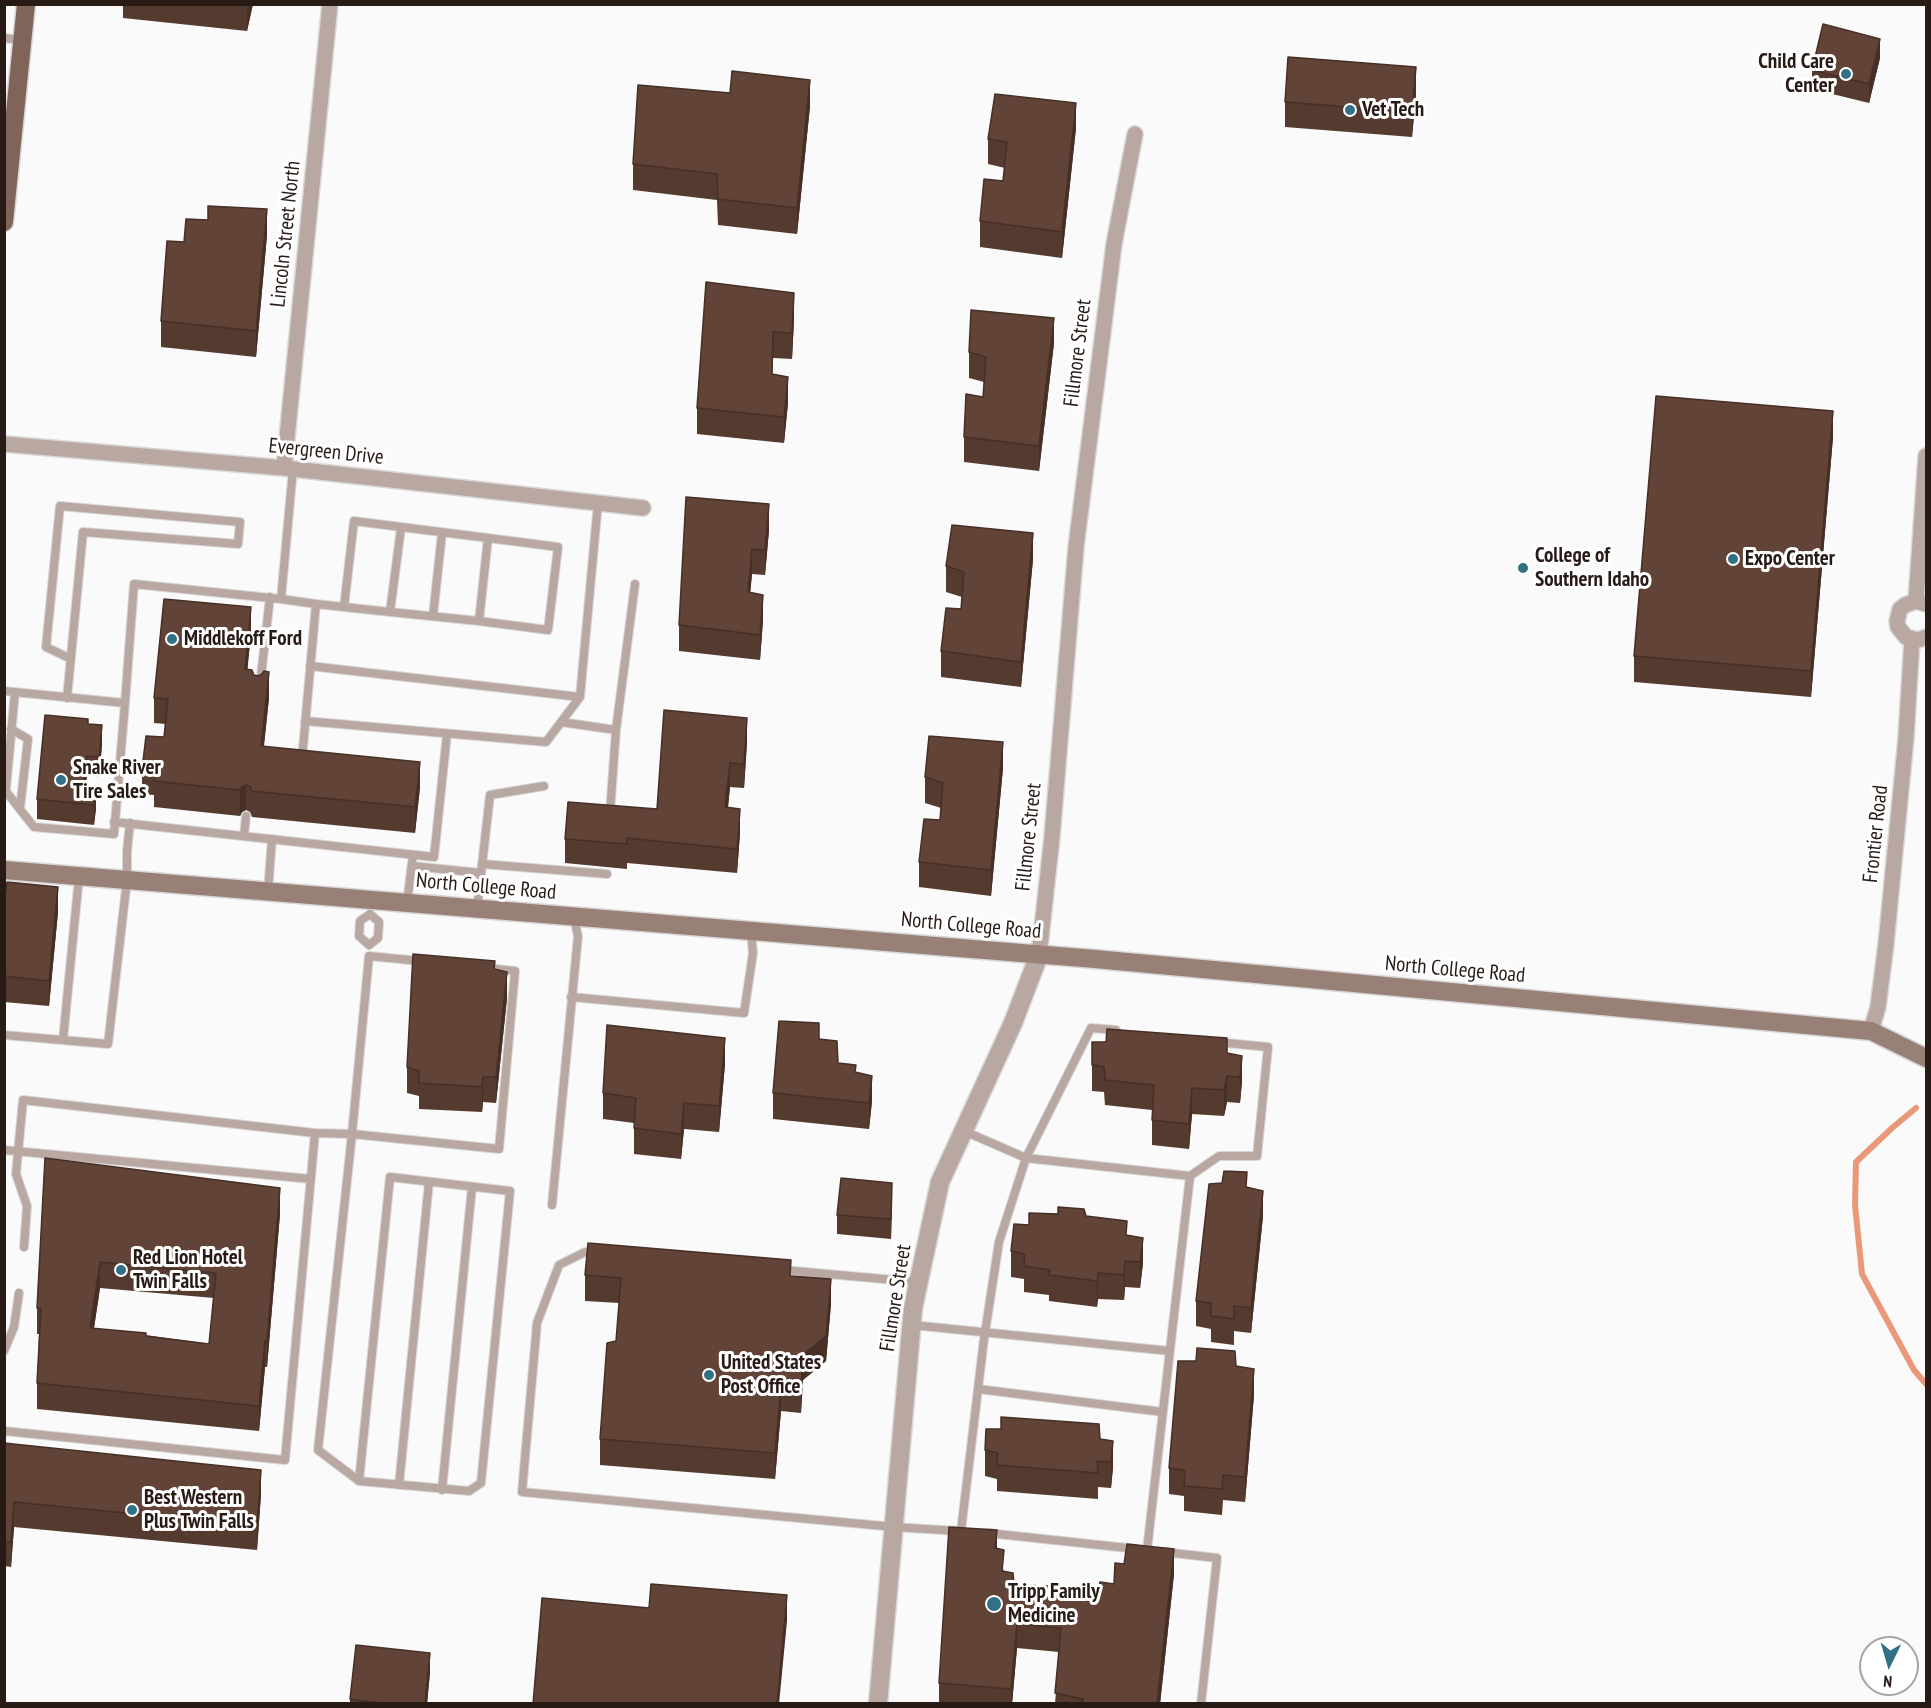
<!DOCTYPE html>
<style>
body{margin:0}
#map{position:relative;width:1931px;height:1708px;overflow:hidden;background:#fafafa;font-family:"PT Sans Narrow",sans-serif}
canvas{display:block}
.frame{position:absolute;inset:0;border:6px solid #281b16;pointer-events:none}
.north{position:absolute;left:1859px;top:1636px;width:60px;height:60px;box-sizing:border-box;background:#fff;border:2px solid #a9a4a2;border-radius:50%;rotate:185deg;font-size:16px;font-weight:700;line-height:24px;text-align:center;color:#281b16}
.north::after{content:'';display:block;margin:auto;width:21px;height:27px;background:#317185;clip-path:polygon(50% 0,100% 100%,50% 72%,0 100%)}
</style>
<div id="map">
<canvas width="1931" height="1708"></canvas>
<div class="frame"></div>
<div class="north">N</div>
</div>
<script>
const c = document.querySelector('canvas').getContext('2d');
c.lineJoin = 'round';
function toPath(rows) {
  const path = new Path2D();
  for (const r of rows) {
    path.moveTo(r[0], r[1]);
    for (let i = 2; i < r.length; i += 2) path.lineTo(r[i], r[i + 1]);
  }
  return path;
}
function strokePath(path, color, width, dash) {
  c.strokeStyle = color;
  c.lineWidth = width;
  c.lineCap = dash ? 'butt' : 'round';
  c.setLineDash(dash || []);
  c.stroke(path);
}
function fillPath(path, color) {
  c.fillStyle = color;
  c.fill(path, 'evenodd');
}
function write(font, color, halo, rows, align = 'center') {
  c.font = font + ' "PT Sans Narrow",sans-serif';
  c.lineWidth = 6;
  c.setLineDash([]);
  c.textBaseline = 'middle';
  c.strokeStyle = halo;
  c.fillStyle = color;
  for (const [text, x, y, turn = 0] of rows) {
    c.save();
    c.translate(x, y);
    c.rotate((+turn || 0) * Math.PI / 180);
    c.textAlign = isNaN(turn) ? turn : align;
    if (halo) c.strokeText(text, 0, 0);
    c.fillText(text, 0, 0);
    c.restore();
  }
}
const stream = toPath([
 [1916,1108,1892,1128,1856,1162,1855,1205,1862,1274,1914,1370,1926,1384]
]);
const service = toPath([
 [4,38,21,40],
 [281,599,316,604,302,759],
 [316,604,344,607,390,612,479,621,488,538,354,521,344,607],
 [390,612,401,528],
 [433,616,442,533],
 [479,621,548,630,558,547,488,538],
 [310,666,580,697,598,503],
 [260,685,270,597],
 [4,691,125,703,134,584,281,599,293,469],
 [67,698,83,532,238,544,240,522,60,506,46,647,71,659],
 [305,721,546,742,580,697],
 [561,722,616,730,610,813],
 [11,729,28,739,20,808],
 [616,730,635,584],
 [4,789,34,827,114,834,125,703],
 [6,789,15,692],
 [114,822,434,857,447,734],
 [244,836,246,816],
 [482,864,607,874],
 [412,866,481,873],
 [268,891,272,839],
 [407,903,413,855],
 [477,909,490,795,544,786],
 [370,914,379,922,378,938,369,945,359,936,360,921,370,914],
 [571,997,744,1013,753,953,751,932],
 [4,1035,108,1044,127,880,127,851,130,823],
 [63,1040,79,877],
 [964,1131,1026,1158,1190,1176,1219,1156,1257,1156,1268,1047,1217,1042],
 [4,1150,311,1179],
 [552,1205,578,936,574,918],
 [24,1247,27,1206,16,1174,23,1100,315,1133,352,1134,499,1149,515,971,486,968],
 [597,1253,585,1252,559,1265,537,1323,522,1492,894,1527,958,1531],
 [783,1270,917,1282],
 [912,1325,1170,1351],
 [4,1351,14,1327,19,1293],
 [978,1389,1163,1412],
 [4,1431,285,1460,315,1133],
 [359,1481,390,1177,510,1191,481,1483,469,1491,359,1481,318,1450,352,1134,369,956,420,961],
 [399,1485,429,1182],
 [442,1490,472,1187],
 [961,1531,984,1339,999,1242,1026,1158,1091,1028,1116,1030],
 [988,1533,1137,1549],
 [1147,1550,1190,1176],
 [1164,1552,1217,1558,1201,1704]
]);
const minor = toPath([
 [4,444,284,468,643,508],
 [284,468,330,4],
 [1916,601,1926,456],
 [1926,604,1916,601,1905,605,1900,609,1897,621,1898,627,1906,637,1918,640,1926,637],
 [1039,955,1052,837,1076,547,1114,244,1135,134],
 [1871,1031,1878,1007,1886,944,1906,738,1912,639]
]);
const tertiary = toPath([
 [878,1704,913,1308,940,1182,1013,1023,1039,955]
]);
const secondary = toPath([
 [4,870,1095,959,1871,1031,1926,1058]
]);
const primary = toPath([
 [4,222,26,4]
]);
const wall = toPath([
 [123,4,253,4,247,31,123,18],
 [1880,58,1869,103,1812,89,1812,70],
 [730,93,810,106,797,234,718,225,717,200,633,190,633,164],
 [1416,93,1412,137,1285,127,1285,102],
 [1076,128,1062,258,980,247,980,221,1003,181,1005,168,988,164,988,139],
 [267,235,256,357,161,347,161,321,184,242],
 [706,282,794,319,792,359,773,358,772,374,788,403,784,443,697,434,697,408],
 [1054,343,1039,471,964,462,964,437,983,397,984,382,969,378,969,352],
 [1833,437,1811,697,1634,682,1634,656],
 [769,530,765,575,752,574,750,592,763,620,760,660,679,651,679,625],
 [1033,559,1021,687,941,677,941,651,961,609,962,597,946,592,946,566],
 [251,633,247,669,254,675,269,698,264,746,420,787,415,833,252,817,250,812,246,810,242,812,240,816,154,807,154,795,142,794,142,769,164,737,166,724,154,723,154,698],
 [88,724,102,745,99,777,87,775,85,788,96,808,94,825,37,819,37,799],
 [747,742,744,788,730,787,728,808,740,833,737,873,627,863,627,869,565,863,565,839,657,809],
 [1003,768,991,896,919,887,919,862,940,820,941,808,925,803,925,777],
 [4,902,58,912,49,1006,4,1002],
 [495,969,507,998,496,1103,483,1102,482,1112,419,1109,419,1096,407,1093,407,1067],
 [819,1039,838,1063,856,1072,872,1101,869,1129,773,1119,773,1093],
 [1227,1053,1242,1081,1240,1103,1227,1102,1224,1116,1192,1114,1189,1149,1152,1145,1152,1110,1105,1105,1104,1092,1092,1091,1092,1065],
 [725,1064,719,1132,684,1129,681,1159,634,1154,634,1123,603,1119,603,1093],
 [45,1158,280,1214,267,1367,265,1367,259,1431,37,1409,37,1383,39,1334,37,1334,37,1308],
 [100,1288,214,1298,209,1344,94,1328],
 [1247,1187,1263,1216,1251,1333,1234,1331,1234,1345,1211,1342,1211,1329,1196,1326,1196,1301],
 [892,1202,891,1239,837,1234,837,1215],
 [1058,1214,1086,1216,1127,1235,1143,1263,1140,1288,1125,1287,1124,1300,1098,1299,1097,1307,1049,1301,1049,1295,1024,1292,1024,1279,1011,1277,1011,1251,1029,1225],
 [585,1275,791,1276,831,1304,826,1361,803,1380,801,1413,781,1411,775,1479,600,1465,600,1439,616,1341,619,1303,585,1301],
 [1236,1366,1254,1395,1245,1502,1223,1500,1222,1515,1184,1511,1184,1496,1169,1494,1169,1468],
 [1100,1439,1113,1441,1113,1467,1111,1488,1098,1487,1098,1499,997,1491,997,1479,985,1476,985,1450],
 [4,1443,261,1494,257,1550,14,1527,11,1567,4,1566],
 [997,1549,1004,1572,1014,1584,1048,1589,1098,1592,1114,1584,1174,1574,1160,1704,1055,1704,1059,1652,1017,1648,1012,1704,939,1704,939,1683],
 [430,1672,427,1704,350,1704,350,1699]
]);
const shadedWall = toPath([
 [247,4,253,4,247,31],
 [1880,39,1880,58,1869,103,1869,84],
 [1416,67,1416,93,1412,137,1412,112],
 [810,80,810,106,797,234,797,208],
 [1076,103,1076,128,1062,258,1062,232],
 [267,209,267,235,256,357,256,331],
 [794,293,794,319,792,359,792,333],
 [1054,318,1054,343,1039,471,1039,446],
 [788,377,788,403,784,443,784,417],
 [1833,411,1833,437,1811,697,1811,671],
 [769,504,769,530,765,575,765,550],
 [1033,533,1033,559,1021,687,1021,662],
 [752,549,752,574,748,618,748,592],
 [763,595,763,620,760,660,760,635],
 [251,607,251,633,245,695,245,669],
 [269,672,269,698,261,771,261,746],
 [747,718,747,742,744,788,744,764],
 [102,725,102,745,99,777,99,757],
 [1003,742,1003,768,991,896,991,870],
 [87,756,87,775,83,807,83,788],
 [420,762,420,787,415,833,415,807],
 [730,763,730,787,725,832,725,807],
 [246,785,246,810,242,812,240,816,240,790,242,787],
 [96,789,96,808,94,825,94,805],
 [740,809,740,833,737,873,737,849],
 [58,887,58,912,49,1006,49,981],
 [507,972,507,998,496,1103,496,1077],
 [725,1038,725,1064,719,1132,719,1106],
 [1242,1056,1242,1081,1240,1103,1240,1077],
 [872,1076,872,1101,869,1129,869,1103],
 [1227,1076,1227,1102,1224,1116,1224,1090],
 [483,1077,483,1102,482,1112,482,1087],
 [1192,1088,1192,1114,1189,1149,1189,1124],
 [684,1103,684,1129,681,1159,681,1134],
 [892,1183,892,1202,891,1239,891,1219],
 [280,1188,280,1214,267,1367,267,1341],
 [1263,1191,1263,1216,1251,1333,1251,1308],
 [1143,1238,1143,1263,1140,1288,1140,1262],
 [1125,1261,1125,1287,1124,1300,1124,1275],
 [100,1262,100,1288,90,1354,90,1328],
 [1098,1273,1098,1299,1097,1307,1097,1281],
 [831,1279,831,1304,826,1361,803,1380,801,1413,801,1387,803,1355],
 [265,1341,265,1367,259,1431,259,1406],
 [1254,1369,1254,1395,1245,1502,1245,1477],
 [781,1386,781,1411,775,1479,775,1453],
 [1113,1441,1113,1467,1111,1488,1111,1462],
 [261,1470,261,1494,257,1550,257,1526],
 [14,1502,14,1527,11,1567,11,1542],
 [997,1530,997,1554,995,1548],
 [1174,1549,1174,1574,1160,1704,1157,1704],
 [787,1595,787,1621,779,1704,777,1704],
 [1017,1624,1017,1648,1012,1704,1011,1704,1011,1689],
 [430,1653,430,1672,427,1704,425,1704]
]);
const building = toPath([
 [1823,24,1880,39,1869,84,1812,70,1823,24],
 [1288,57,1416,67,1412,112,1285,102,1288,57],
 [732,71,810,80,797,208,718,199,717,174,633,164,638,85,730,93,732,71],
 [995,94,1076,103,1062,232,980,221,984,179,1003,181,1007,142,988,139,995,94],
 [208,206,267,209,256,331,161,321,167,241,184,242,186,219,208,220,208,206],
 [706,282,794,293,792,333,773,332,772,374,788,377,784,417,697,408,706,282],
 [971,310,1054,318,1039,446,964,437,966,394,983,397,986,357,969,352,971,310],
 [1656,396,1833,411,1811,671,1634,656,1656,396],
 [686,497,769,504,765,550,752,549,748,592,763,595,760,635,679,625,686,497],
 [952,525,1033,533,1021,662,941,651,946,608,961,609,964,572,946,566,952,525],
 [164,599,251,607,245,669,252,670,254,675,258,676,262,674,264,671,269,672,261,746,420,762,415,807,252,791,250,786,246,785,242,787,240,790,154,781,156,770,142,769,146,736,164,737,168,699,154,698,164,599],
 [664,710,747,718,744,764,730,763,725,807,740,809,737,849,627,838,627,844,565,839,568,802,657,809,664,710],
 [45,715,88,719,88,724,102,725,99,757,87,756,83,788,96,789,94,805,37,799,45,715],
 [929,736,1003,742,991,870,919,862,924,819,940,820,943,783,925,777,929,736],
 [7,882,58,887,49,981,4,976,4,902,7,882],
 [413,954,495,961,494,969,507,972,496,1077,483,1077,482,1087,419,1083,419,1071,407,1067,413,954],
 [779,1021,819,1023,819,1039,837,1041,838,1063,856,1065,855,1072,872,1076,869,1103,773,1093,779,1021],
 [607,1025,725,1038,719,1106,684,1103,681,1134,634,1128,636,1098,603,1093,607,1025],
 [1107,1029,1227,1038,1227,1053,1242,1056,1240,1077,1227,1076,1224,1090,1192,1088,1189,1124,1152,1120,1154,1085,1105,1080,1104,1067,1092,1065,1092,1042,1106,1042,1107,1029],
 [45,1158,280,1188,267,1341,265,1341,259,1406,37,1383,41,1309,37,1308,45,1158],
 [100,1262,216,1273,209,1344,146,1336,146,1333,90,1328,100,1262],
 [1224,1171,1247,1172,1246,1187,1263,1191,1251,1308,1234,1306,1234,1319,1211,1316,1211,1303,1196,1301,1209,1184,1222,1183,1224,1171],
 [841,1178,892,1183,891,1219,837,1215,841,1178],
 [1058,1207,1084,1209,1086,1216,1127,1221,1126,1235,1143,1238,1140,1262,1125,1261,1124,1275,1098,1273,1097,1281,1049,1275,1050,1270,1024,1266,1025,1254,1011,1251,1014,1224,1029,1225,1029,1213,1058,1214,1058,1207],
 [588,1243,791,1260,790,1276,831,1279,826,1336,803,1355,801,1387,781,1386,775,1453,600,1439,607,1343,616,1341,621,1278,585,1275,588,1243],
 [1197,1348,1235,1351,1236,1366,1254,1369,1245,1477,1223,1475,1222,1489,1184,1486,1185,1470,1169,1468,1178,1361,1196,1361,1197,1348],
 [1001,1417,1099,1424,1100,1439,1113,1441,1111,1462,1097,1461,1098,1473,997,1465,998,1453,985,1450,986,1429,1001,1429,1001,1417],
 [4,1443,261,1470,257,1526,14,1502,11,1542,4,1542,4,1443],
 [949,1527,997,1530,995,1548,1004,1550,1002,1571,1013,1573,1014,1584,1048,1586,1048,1589,1098,1592,1100,1582,1114,1584,1115,1563,1124,1564,1127,1544,1174,1549,1157,1704,1083,1704,1083,1699,1055,1693,1061,1628,1017,1624,1011,1689,939,1683,949,1527],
 [651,1584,787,1595,777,1704,533,1704,542,1598,649,1608,651,1584],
 [356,1645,430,1653,425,1704,390,1704,350,1699,356,1645]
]);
const markers = [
 [1846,74,6,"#317185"],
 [1350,110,6,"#317185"],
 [1733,559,6,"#317185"],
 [1523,568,6,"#317185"],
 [172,639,6,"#317185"],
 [61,780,6,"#317185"],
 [121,1270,6,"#317185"],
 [709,1375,6,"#317185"],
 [132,1510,6,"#317185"],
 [994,1604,8,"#317185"]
];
const poiNames = [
 ["Child Care",1834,62,"right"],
 ["Center",1834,86,"right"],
 ["Vet Tech",1362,110],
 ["College of",1535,556],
 ["Southern Idaho",1535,580],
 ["Expo Center",1745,559],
 ["Middlekoff Ford",184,639],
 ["Snake River",73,768],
 ["Tire Sales",73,792],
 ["Red Lion Hotel",133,1258],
 ["Twin Falls",133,1282],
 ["United States",721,1363],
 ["Post Office",721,1387],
 ["Best Western",144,1498],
 ["Plus Twin Falls",144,1522],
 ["Tripp Family",1008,1592],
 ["Medicine",1008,1616]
];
const streetNames = [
 ["Lincoln Street North",286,234,-84],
 ["Fillmore Street",1078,353,-83],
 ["Evergreen Drive",326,452,6],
 ["Frontier Road",1876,834,-84],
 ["Fillmore Street",1029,837,-84],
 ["North College Road",486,887,5],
 ["North College Road",971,926,5],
 ["North College Road",1455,970,5],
 ["Fillmore Street",896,1298,-81]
];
strokePath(stream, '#e9997a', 6);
strokePath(service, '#d8d6d6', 10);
strokePath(minor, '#d8d6d6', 18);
strokePath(tertiary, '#d8d6d6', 21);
strokePath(secondary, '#d8d6d6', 21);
strokePath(primary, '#d8d6d6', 21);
strokePath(service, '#b9a8a2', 8);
strokePath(minor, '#b9a8a2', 15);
strokePath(tertiary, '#b9a8a2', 18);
strokePath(secondary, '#988077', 18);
strokePath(primary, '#806459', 18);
fillPath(wall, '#543a2f');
fillPath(shadedWall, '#452f26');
fillPath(building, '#624337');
strokePath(building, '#452f26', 1.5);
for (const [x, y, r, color] of markers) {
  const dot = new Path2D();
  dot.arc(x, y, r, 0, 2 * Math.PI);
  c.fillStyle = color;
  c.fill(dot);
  strokePath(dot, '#fff', 2);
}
write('bold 21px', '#281b16', '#fff', poiNames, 'left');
write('21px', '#281b16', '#fff', streetNames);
</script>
